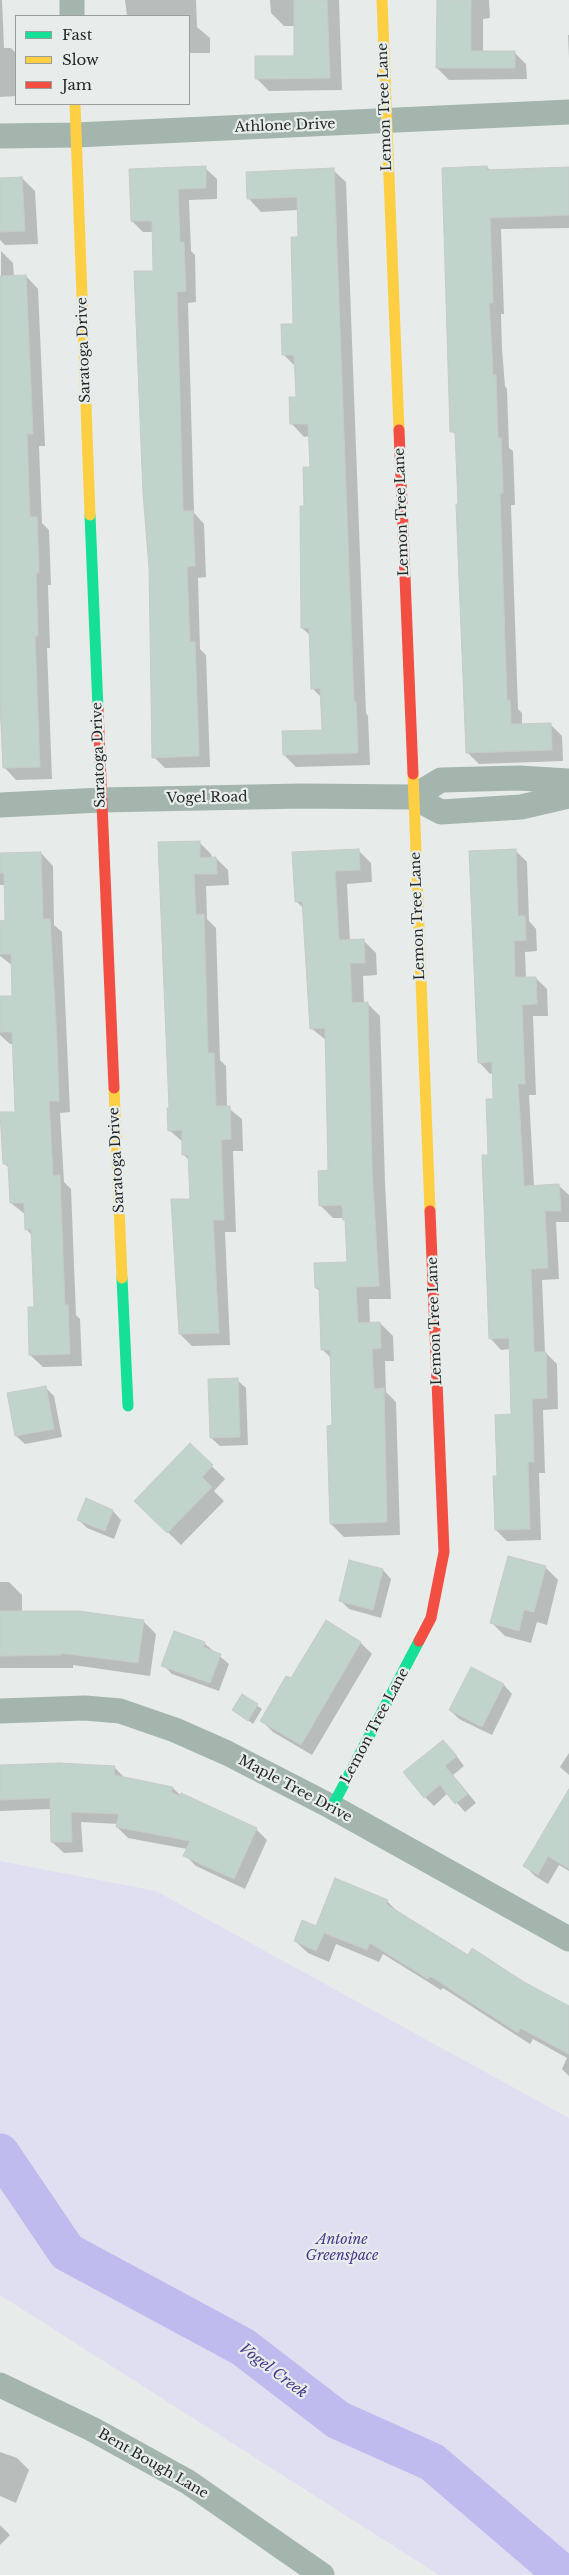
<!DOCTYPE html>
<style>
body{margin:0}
#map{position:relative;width:569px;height:2575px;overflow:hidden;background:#e7ecea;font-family:"Libre Baskerville",serif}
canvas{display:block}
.legend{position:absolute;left:15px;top:15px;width:175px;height:90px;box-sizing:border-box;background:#e6edea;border:1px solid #999e9c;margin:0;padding:6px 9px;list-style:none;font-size:15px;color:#252726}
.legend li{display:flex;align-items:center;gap:10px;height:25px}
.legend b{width:25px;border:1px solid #999e9c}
</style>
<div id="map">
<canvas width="569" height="2575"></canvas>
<ul class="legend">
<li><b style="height:6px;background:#16e098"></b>Fast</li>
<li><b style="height:6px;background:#ffcf43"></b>Slow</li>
<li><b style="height:6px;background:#f24e42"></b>Jam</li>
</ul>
</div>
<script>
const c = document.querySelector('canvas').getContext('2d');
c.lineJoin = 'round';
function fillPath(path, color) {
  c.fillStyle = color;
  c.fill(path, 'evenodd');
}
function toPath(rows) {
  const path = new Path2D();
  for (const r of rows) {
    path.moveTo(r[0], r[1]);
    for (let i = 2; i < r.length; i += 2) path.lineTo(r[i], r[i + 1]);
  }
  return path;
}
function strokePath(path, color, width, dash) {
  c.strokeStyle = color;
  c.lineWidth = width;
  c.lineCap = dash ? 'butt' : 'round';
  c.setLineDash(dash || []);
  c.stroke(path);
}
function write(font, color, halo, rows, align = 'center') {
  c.font = font + ' "Libre Baskerville",serif';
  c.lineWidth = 4.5;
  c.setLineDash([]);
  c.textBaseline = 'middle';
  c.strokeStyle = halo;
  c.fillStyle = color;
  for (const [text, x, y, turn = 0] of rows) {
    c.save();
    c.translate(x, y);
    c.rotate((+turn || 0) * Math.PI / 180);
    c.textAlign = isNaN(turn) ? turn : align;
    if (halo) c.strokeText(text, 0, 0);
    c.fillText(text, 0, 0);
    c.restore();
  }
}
const green = toPath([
 [0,1861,156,1891,569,2118,569,2575,439,2575,0,2295]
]);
const shadow = toPath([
 [0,0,2,0,4,48,11,48,16,53,16,96,0,97],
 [125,0,196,0,197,27,210,38,210,53,189,53,189,16,127,16],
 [270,0,339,0,342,90,269,91,256,78,296,57,295,26,284,26,271,13],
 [438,0,489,0,490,18,483,19,483,52,514,52,526,64,527,79,449,80,437,68],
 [568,35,569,35,569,59,569,58],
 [487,167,491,171,569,168,569,228,501,229,504,314,501,314,502,349,505,386,507,389,509,448,513,451,515,505,511,505,518,709,522,713,522,725,550,724,562,736,563,761,479,764,467,752,457,436,452,431],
 [205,168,217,179,217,199,189,200,191,251,195,255,196,302,188,303,194,513,204,524,206,577,198,578,200,649,206,655,210,767,165,768,154,757,153,232,143,232,132,221],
 [333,170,346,182,366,713,368,716,370,765,296,767,284,755,323,731,322,698,312,688,311,636,302,628,306,507,311,468,310,436,304,437,292,424,297,398,296,367,284,355,294,325,299,238,298,210,261,212,249,199],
 [22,178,35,191,38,244,5,245,0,240,0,179],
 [1,251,13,263,14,277,26,276,38,289,45,446,39,446,42,523,49,530,51,585,48,585,50,648,47,648,52,779,16,780,4,767,0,711],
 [199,842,211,854,212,858,216,858,228,870,229,885,206,886,207,919,216,928,220,1060,226,1066,227,1107,242,1119,243,1151,233,1151,236,1232,225,1232,230,1345,192,1346,180,1334,191,1200,190,1161,184,1155,183,1142,169,1130,170,1109,159,843],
 [358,850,371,863,372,882,347,884,350,941,363,940,376,953,377,975,363,976,364,1003,367,1003,380,1016,385,1183,391,1299,369,1299,370,1324,380,1323,393,1336,394,1361,385,1361,386,1392,396,1402,400,1535,344,1537,331,1524,334,1427,331,1358,323,1350,321,1292,316,1288,348,1263,346,1222,344,1218,333,1218,320,1205,329,1172,327,1041,311,1028,304,909,296,901],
 [515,850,527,862,529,921,536,929,537,951,525,952,526,978,536,978,547,989,548,1016,533,1016,536,1095,529,1095,534,1186,558,1185,569,1195,569,1222,556,1222,559,1279,542,1280,545,1352,557,1364,558,1409,543,1410,545,1473,539,1473,541,1540,507,1541,496,1530,498,1477,513,1415,510,1349,501,1350,490,1338,490,1156,494,1100,493,1073,490,1074,479,1062],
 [41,853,53,866,54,925,62,932,70,1112,60,1113,64,1182,71,1189,76,1315,80,1319,82,1366,43,1367,30,1355,35,1308,33,1236,26,1229,26,1215,11,1203,10,1169,4,1163,16,1113,13,1044,10,1044,0,1035,0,998,14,997,13,966,0,956,0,922,6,922,6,885,0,885,0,854],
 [237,1380,246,1388,248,1445,220,1446,211,1438],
 [45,1387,54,1396,62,1437,25,1444,16,1436],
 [190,1445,225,1479,214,1491,224,1501,181,1545,136,1501],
 [113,1511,121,1520,114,1539,87,1528,78,1519],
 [545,1567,558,1580,547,1625,537,1622,531,1643,505,1636,492,1623],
 [383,1570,391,1579,381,1618,349,1609,340,1600],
 [0,1582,9,1582,22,1595,22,1612,143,1621,156,1634,150,1676,73,1665,73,1668,0,1668],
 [204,1643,229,1664,219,1691,172,1674,163,1665],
 [361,1643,372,1654,312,1755,273,1732,262,1721,291,1680],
 [472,1669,504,1685,512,1694,492,1735,459,1719,450,1710],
 [242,1696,262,1709,253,1724,234,1710],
 [452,1750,464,1766,453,1775,476,1803,465,1812,448,1793,434,1806,425,1797],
 [569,1753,569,1775,560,1767],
 [0,1766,114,1767,125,1778,173,1788,181,1796,256,1829,267,1840,245,1889,196,1866,185,1855,187,1849,128,1838,117,1827,118,1824,81,1822,83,1852,64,1853,52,1842,51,1809,0,1811],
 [569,1791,569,1871,559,1865,548,1884,535,1876,525,1866],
 [387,1901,399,1913,468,1956,569,2007,569,2076,562,2069,567,2058,533,2039,530,2044,443,1988,441,1990,383,1954,379,1962,336,1944,329,1962,308,1953,295,1941,316,1927],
 [0,2452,17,2458,29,2470,16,2503,0,2496],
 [0,2525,10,2535,0,2545]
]);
const river = toPath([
 [0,2153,67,2252,243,2347,338,2420,432,2462,564,2575]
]);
const building = toPath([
 [294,0,327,0,330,78,255,79,255,56,294,56,294,0],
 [437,0,471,0,471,51,515,51,515,68,436,68,437,0],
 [206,166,206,188,178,189,180,242,184,242,186,291,177,292,183,511,193,511,195,566,187,567,190,642,195,642,199,756,152,758,149,568,143,493,134,271,153,271,152,221,131,221,129,169,206,166],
 [487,166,487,170,569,167,569,215,490,218,493,303,489,303,491,336,493,375,496,375,498,438,501,438,503,493,500,494,507,700,510,700,511,724,551,723,552,750,466,753,456,504,458,504,455,432,450,432,442,168,487,166],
 [334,168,354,702,356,702,358,753,283,755,282,731,322,730,320,688,311,689,309,628,301,628,300,506,304,506,303,467,310,467,308,424,290,424,289,397,296,397,294,355,282,355,281,324,293,324,291,237,298,237,297,197,247,199,246,172,334,168],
 [22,177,25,231,0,232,0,178,22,177],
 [26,275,33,434,27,434,30,517,37,517,39,573,36,573,38,636,35,636,40,767,3,768,0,702,0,276,26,275],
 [200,841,200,858,216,857,217,874,194,874,196,915,204,914,208,1053,214,1053,216,1106,230,1106,231,1139,221,1140,224,1220,213,1220,219,1333,179,1334,171,1199,190,1199,188,1155,182,1155,182,1130,168,1131,167,1108,169,1108,158,842,200,841],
 [359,849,360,870,335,871,339,940,364,939,365,963,350,963,352,1003,368,1002,372,1169,379,1286,356,1287,358,1323,380,1322,381,1348,372,1349,374,1389,384,1388,387,1522,330,1524,327,1426,332,1425,330,1350,321,1350,319,1288,315,1288,314,1263,347,1262,345,1220,343,1220,342,1205,319,1206,318,1171,328,1170,325,1028,310,1029,302,901,295,902,292,852,359,849],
 [516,849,518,916,525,916,526,940,514,941,515,977,536,977,537,1004,522,1005,525,1084,518,1084,524,1186,559,1184,561,1211,545,1211,548,1268,531,1269,534,1352,546,1352,547,1398,532,1399,534,1462,528,1462,530,1529,495,1530,493,1476,497,1476,495,1415,511,1414,509,1338,489,1339,482,1155,488,1155,486,1099,493,1099,492,1062,478,1063,469,851,516,849],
 [41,852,43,919,50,919,57,1042,59,1101,49,1101,53,1176,60,1175,65,1305,68,1305,70,1354,29,1355,28,1307,34,1307,31,1229,25,1230,24,1203,10,1203,8,1164,3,1164,0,1112,15,1112,12,1032,0,1032,0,996,12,996,11,954,0,954,0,921,5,920,4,873,0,873,0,853,41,852],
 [238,1378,240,1437,210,1438,208,1379,238,1378],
 [46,1386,54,1429,15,1436,7,1393,46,1386],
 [190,1443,213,1465,202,1477,212,1487,167,1533,134,1501,190,1443],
 [86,1498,113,1510,105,1531,77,1520,86,1498],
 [508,1556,546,1566,534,1612,524,1610,519,1631,490,1623,508,1556],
 [349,1560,383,1569,373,1610,339,1601,349,1560],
 [0,1611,79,1611,144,1620,138,1663,60,1653,61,1655,0,1656,0,1611],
 [326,1620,361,1642,301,1745,260,1721,286,1676,291,1678,326,1620],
 [174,1631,205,1642,203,1647,221,1654,210,1683,161,1666,174,1631],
 [471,1667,504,1684,482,1727,449,1710,471,1667],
 [242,1694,258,1704,248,1721,232,1710,242,1694],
 [443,1740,457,1756,445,1766,468,1794,455,1804,440,1785,424,1798,403,1772,443,1740],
 [59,1763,115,1766,114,1775,173,1787,171,1792,179,1796,181,1793,257,1828,234,1879,183,1856,190,1841,116,1827,119,1814,71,1812,72,1842,51,1842,50,1798,0,1800,0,1765,59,1763],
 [569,1789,569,1869,548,1856,538,1875,523,1866,569,1789],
 [335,1878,388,1900,386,1904,468,1955,472,1948,524,1982,569,2006,569,2054,520,2028,518,2033,430,1976,428,1979,370,1943,367,1950,324,1933,316,1951,294,1941,302,1920,316,1926,335,1878]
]);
const street = toPath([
 [72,0,72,16],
 [0,136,76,135,569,112],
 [413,797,441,780,519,778,569,781],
 [0,805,101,800,302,796,413,797,441,812,521,807,569,796],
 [0,1711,85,1708,120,1711,175,1730,227,1753,332,1807,569,1939],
 [0,2385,92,2429,188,2482,322,2575]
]);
const fast = toPath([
 [90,515,98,709],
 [122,1278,128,1406],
 [332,1807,419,1641]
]);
const slow = toPath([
 [382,0,399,430],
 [75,104,90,515],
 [413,774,430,1211],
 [114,1088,122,1278]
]);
const jam = toPath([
 [399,430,413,774],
 [98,709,114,1088],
 [419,1641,431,1618,444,1552,430,1211]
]);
const streetNames = [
 ["Lemon Tree Lane",385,107,-92],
 ["Athlone Drive",285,126,-2],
 ["Saratoga Drive",84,350,-92],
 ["Lemon Tree Lane",402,512,-92],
 ["Saratoga Drive",99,755,-92],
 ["Vogel Road",207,798,-1],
 ["Lemon Tree Lane",418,916,-92],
 ["Saratoga Drive",117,1160,-93],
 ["Lemon Tree Lane",435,1321,-92],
 ["Lemon Tree Lane",375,1726,-62],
 ["Maple Tree Drive",295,1789,28],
 ["Bent Bough Lane",153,2464,30]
];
const parkNames = [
 ["Antoine",342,2240],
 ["Greenspace",342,2256]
];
const waterNames = [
 ["Vogel Creek",273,2371,37]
];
fillPath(green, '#dfdff1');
fillPath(shadow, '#0003');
strokePath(river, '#c0bbee', 39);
fillPath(building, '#c0d4cb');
strokePath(building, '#c7cac9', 1);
strokePath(street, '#a4b5ae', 25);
strokePath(fast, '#16e098', 11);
strokePath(slow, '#ffcf43', 11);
strokePath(jam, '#f24e42', 11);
write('14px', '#252726', '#e6edea', streetNames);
write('italic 14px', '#4a368b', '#e6edea', parkNames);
write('italic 15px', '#4a378c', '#e6edea', waterNames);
</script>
